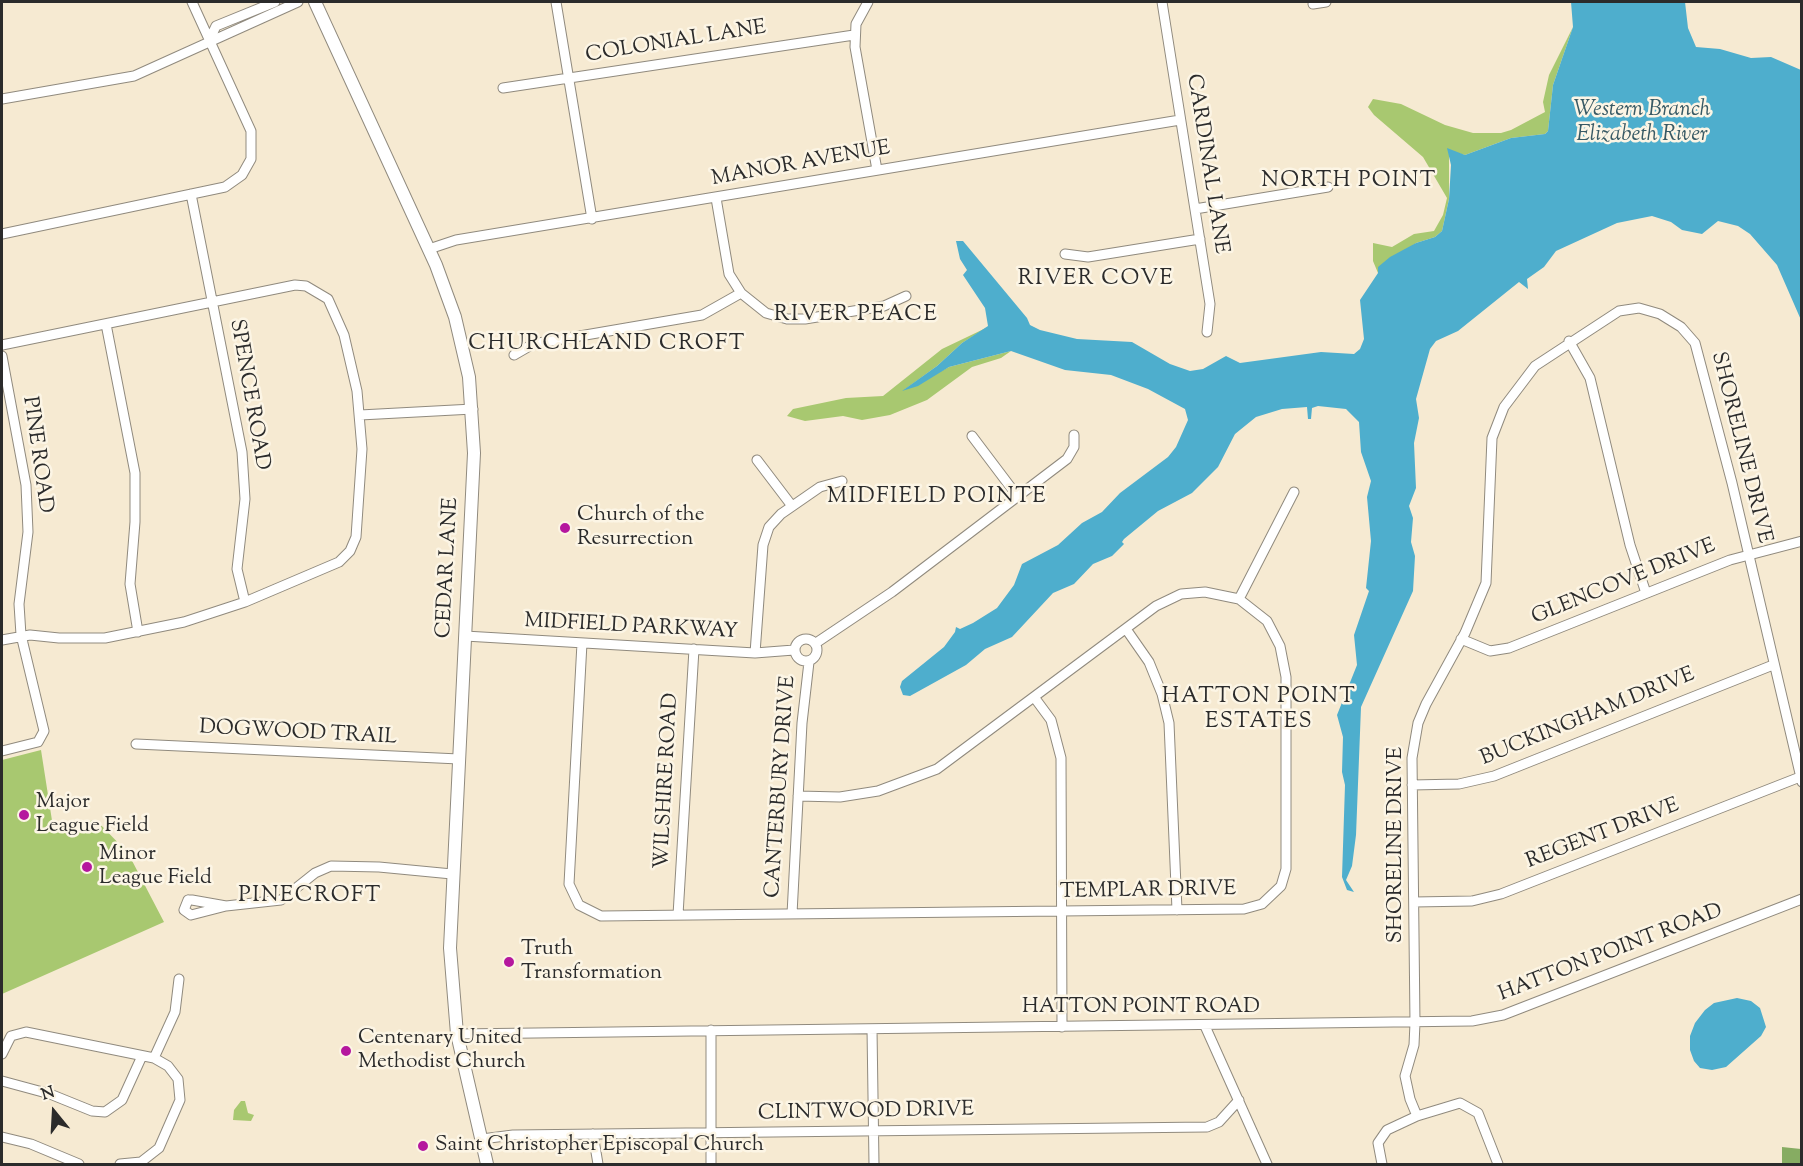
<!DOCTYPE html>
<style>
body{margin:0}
#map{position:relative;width:1803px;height:1166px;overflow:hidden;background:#f6ead2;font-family:"Sorts Mill Goudy",serif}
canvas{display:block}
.frame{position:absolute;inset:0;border:3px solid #2b2b2b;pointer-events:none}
.north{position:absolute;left:24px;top:1082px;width:60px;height:60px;-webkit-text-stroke:4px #fcf5e5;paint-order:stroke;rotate:342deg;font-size:16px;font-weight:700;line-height:24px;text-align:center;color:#2b2b2b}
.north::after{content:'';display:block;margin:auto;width:21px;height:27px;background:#2b2b2b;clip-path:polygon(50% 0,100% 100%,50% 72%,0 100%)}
</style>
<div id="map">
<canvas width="1803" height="1166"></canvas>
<div class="frame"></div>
<div class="north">N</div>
</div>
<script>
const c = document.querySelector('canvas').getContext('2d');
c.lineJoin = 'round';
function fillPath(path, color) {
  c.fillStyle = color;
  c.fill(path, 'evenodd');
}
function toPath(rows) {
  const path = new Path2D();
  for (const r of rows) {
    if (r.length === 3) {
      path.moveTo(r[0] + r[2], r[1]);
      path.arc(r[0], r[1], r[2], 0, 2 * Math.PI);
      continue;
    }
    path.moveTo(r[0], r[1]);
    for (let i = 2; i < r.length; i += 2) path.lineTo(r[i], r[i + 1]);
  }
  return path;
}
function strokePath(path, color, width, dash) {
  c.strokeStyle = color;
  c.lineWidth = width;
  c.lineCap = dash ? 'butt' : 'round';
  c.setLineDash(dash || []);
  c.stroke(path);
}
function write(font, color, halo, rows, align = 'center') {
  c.font = font + ' "Sorts Mill Goudy",serif';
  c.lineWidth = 5;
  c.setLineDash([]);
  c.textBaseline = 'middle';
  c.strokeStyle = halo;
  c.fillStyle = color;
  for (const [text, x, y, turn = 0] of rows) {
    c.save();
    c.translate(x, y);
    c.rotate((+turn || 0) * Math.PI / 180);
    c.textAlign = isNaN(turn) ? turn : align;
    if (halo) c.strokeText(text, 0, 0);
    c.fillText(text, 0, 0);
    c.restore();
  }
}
const green = toPath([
 [1573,27,1553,85,1548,131,1545,134,1511,138,1465,155,1449,151,1449,199,1442,231,1435,237,1416,243,1378,273,1373,261,1373,243,1392,247,1414,234,1434,231,1443,215,1447,198,1423,157,1374,115,1368,107,1373,99,1401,104,1445,125,1473,133,1501,133,1511,130,1545,112,1543,102,1549,75],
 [988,327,962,343,937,366,904,390,949,367,1011,351,1001,358,972,367,927,400,890,415,862,420,843,416,805,421,787,416,793,409,846,398,883,396,942,349],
 [41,750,53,827,96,820,128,853,164,922,2,994,2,760],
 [241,1101,245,1101,248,1113,254,1115,251,1121,233,1120,234,1110]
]);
const forest = toPath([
 [1782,1147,1801,1149,1801,1164,1782,1164]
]);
const water = toPath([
 [1571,2,1685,2,1688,28,1696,47,1720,49,1751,58,1771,57,1801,70,1801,320,1777,265,1750,234,1738,226,1718,221,1702,234,1682,230,1671,222,1652,216,1617,223,1556,251,1544,267,1527,279,1528,289,1519,282,1458,331,1436,341,1430,349,1416,399,1419,418,1414,443,1416,488,1409,506,1413,518,1411,542,1415,556,1413,591,1361,707,1356,835,1352,866,1346,880,1354,892,1347,890,1342,877,1345,785,1342,772,1343,737,1337,715,1357,665,1354,635,1369,591,1366,588,1371,541,1367,497,1371,481,1361,452,1359,422,1346,409,1318,406,1312,408,1311,419,1308,419,1307,407,1282,409,1256,417,1235,434,1218,467,1192,493,1158,511,1124,539,1122,542,1124,544,1112,556,1093,564,1074,584,1053,593,1012,637,985,649,966,665,910,696,903,695,900,687,902,681,944,647,955,632,956,627,960,629,973,623,997,608,1014,585,1022,564,1058,545,1082,523,1102,512,1120,493,1168,457,1176,447,1188,420,1185,409,1148,389,1111,375,1065,370,1011,351,949,367,918,386,902,391,937,366,962,343,988,326,985,308,963,275,967,270,960,259,956,241,963,241,1027,318,1030,325,1040,330,1077,339,1132,342,1170,364,1190,371,1203,369,1226,356,1240,363,1321,352,1354,354,1360,349,1364,339,1360,300,1378,273,1378,267,1390,257,1416,243,1435,237,1442,231,1449,199,1451,165,1447,148,1465,155,1511,138,1545,134,1548,131,1553,85,1573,27],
 [1737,998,1751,1001,1760,1008,1766,1027,1761,1036,1726,1067,1712,1070,1700,1068,1694,1061,1690,1050,1690,1036,1695,1023,1705,1010,1714,1003]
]);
const minor = toPath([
 [556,2,592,219],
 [868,2,856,24,855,47,877,170],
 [1162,2,1210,304,1207,332],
 [1313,4,1326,2],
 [209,41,216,26,275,2],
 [503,88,854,35],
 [2,99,134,76,298,2],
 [191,194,242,452,245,499,237,569,245,602],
 [716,198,729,274,741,293,766,313,787,319,805,319,884,306,906,296],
 [1195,209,1328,187],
 [2,234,225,187,242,175,251,159,251,131,192,2],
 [429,249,456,240,1180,120],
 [1065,254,1088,257,1200,239],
 [106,324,135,473,135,522,130,584,138,632],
 [1569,341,1590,378,1630,545,1646,593],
 [2,345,295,285,306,286,328,299,344,335,357,391,362,449,356,537,350,551,339,562,245,602,184,622,105,638,59,638,30,635,2,640],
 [514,355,533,344,702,315,741,293],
 [2,356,26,485,28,532,19,604,21,635,44,731,38,742,2,751],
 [360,415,473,409],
 [972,436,1018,497],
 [757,460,792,506],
 [1239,599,1294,492],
 [1126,629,1149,662,1162,694,1169,723,1177,910],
 [465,636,755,653,794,650],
 [806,650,11],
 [1461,639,1490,651,1509,648,1730,560,1802,541],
 [582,643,569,884,579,905,601,916,1244,909,1262,904,1281,886,1286,869,1286,677,1280,646,1267,621,1239,599,1205,592,1181,594,1156,606,937,769,878,791,840,797,798,796],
 [816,643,892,592,1067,459,1074,447,1074,435],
 [755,653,763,545,769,527,781,514,820,487,842,481],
 [1034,697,1051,720,1061,758,1062,1027],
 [136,744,459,759],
 [1412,785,1459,784,1494,776,1773,665],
 [188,900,192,900,226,906,191,915,184,910,188,900],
 [1414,902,1472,901,1501,894,1800,777],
 [226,906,281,900,315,873,331,866,379,867,452,874],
 [792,914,802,723,809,662],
 [678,915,694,649],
 [1205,1026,1267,1164],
 [872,1029,874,1164],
 [457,1034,1472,1021,1503,1015,1802,899],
 [2,1054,11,1036,26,1032,154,1058,168,1066,178,1079,180,1100,159,1148,141,1162,120,1164],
 [154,1058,175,1012,179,979],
 [2,1081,50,1094,92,1111,105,1112,122,1100,142,1056],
 [1417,1116,1410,1099,1405,1076,1414,1045,1415,1023,1412,758,1418,723,1426,704,1465,633,1486,583,1492,438,1504,407,1535,366,1619,311,1639,308,1660,314,1681,327,1695,343,1732,483,1802,782],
 [593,1134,598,1164],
 [2,1137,31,1144,79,1164],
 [482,1139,513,1135,1207,1127,1219,1122,1239,1100],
 [711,1164,711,1030],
 [1382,1164,1378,1143,1387,1130,1417,1116,1460,1103,1478,1113,1498,1164]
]);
const major = toPath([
 [315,2,436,265,455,317,469,377,474,453,450,948,457,1034,487,1164]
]);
const markers = [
 [565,528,6,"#b5179e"],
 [24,815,6,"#b5179e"],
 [87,867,6,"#b5179e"],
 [509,962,6,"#b5179e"],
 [346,1051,6,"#b5179e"],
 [423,1146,6,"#b5179e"]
];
const streetNames = [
 ["COLONIAL LANE",676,43,-9],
 ["CARDINAL LANE",1206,164,81],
 ["MANOR AVENUE",801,165,-10],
 ["SPENCE ROAD",248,395,80],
 ["SHORELINE DRIVE",1740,448,76],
 ["PINE ROAD",36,455,82],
 ["CEDAR LANE",449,568,-87],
 ["GLENCOVE DRIVE",1624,583,-22],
 ["MIDFIELD PARKWAY",631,628,3],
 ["BUCKINGHAM DRIVE",1588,718,-22],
 ["DOGWOOD TRAIL",298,734,3],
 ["WILSHIRE ROAD",668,781,-87],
 ["CANTERBURY DRIVE",782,787,-86],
 ["REGENT DRIVE",1603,835,-21],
 ["SHORELINE DRIVE",1397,845,-90],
 ["TEMPLAR DRIVE",1148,892,-1],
 ["HATTON POINT ROAD",1611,954,-21],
 ["HATTON POINT ROAD",1141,1008],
 ["CLINTWOOD DRIVE",866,1113,-1]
];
const poiNames = [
 ["Church of the",577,516],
 ["Resurrection",577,540],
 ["Major",36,803],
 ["League Field",36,827],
 ["Minor",99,855],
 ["League Field",99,879],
 ["Truth",521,950],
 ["Transformation",521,974],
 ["Centenary United",358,1039],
 ["Methodist Church",358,1063],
 ["Saint Christopher Episcopal Church",435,1146]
];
const waterNames = [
 ["Western Branch",1642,111],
 ["Elizabeth River",1642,136]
];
const neighbourhoodNames = [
 ["NORTH POINT",1349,182],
 ["RIVER COVE",1096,280],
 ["RIVER PEACE",856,316],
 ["CHURCHLAND CROFT",607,345],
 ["MIDFIELD POINTE",937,498],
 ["HATTON POINT",1259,698],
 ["ESTATES",1259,723],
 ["PINECROFT",310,897]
];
fillPath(green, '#a8c870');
fillPath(forest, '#86ac62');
fillPath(water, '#4eaecd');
strokePath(minor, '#908a7e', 11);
strokePath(major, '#908a7e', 14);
strokePath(minor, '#fff', 9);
strokePath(major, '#fff', 12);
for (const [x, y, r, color] of markers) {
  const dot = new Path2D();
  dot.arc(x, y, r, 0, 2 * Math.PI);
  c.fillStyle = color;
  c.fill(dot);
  strokePath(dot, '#fcf5e5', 2);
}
write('21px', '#2b2b2b', '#fcf5e5', streetNames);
write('21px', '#2b2b2b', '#fcf5e5', poiNames, 'left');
write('italic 22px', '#375964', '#fcf5e5', waterNames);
c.letterSpacing = '1.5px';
write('22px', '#2b2b2b', '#fcf5e5', neighbourhoodNames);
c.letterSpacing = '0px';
</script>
